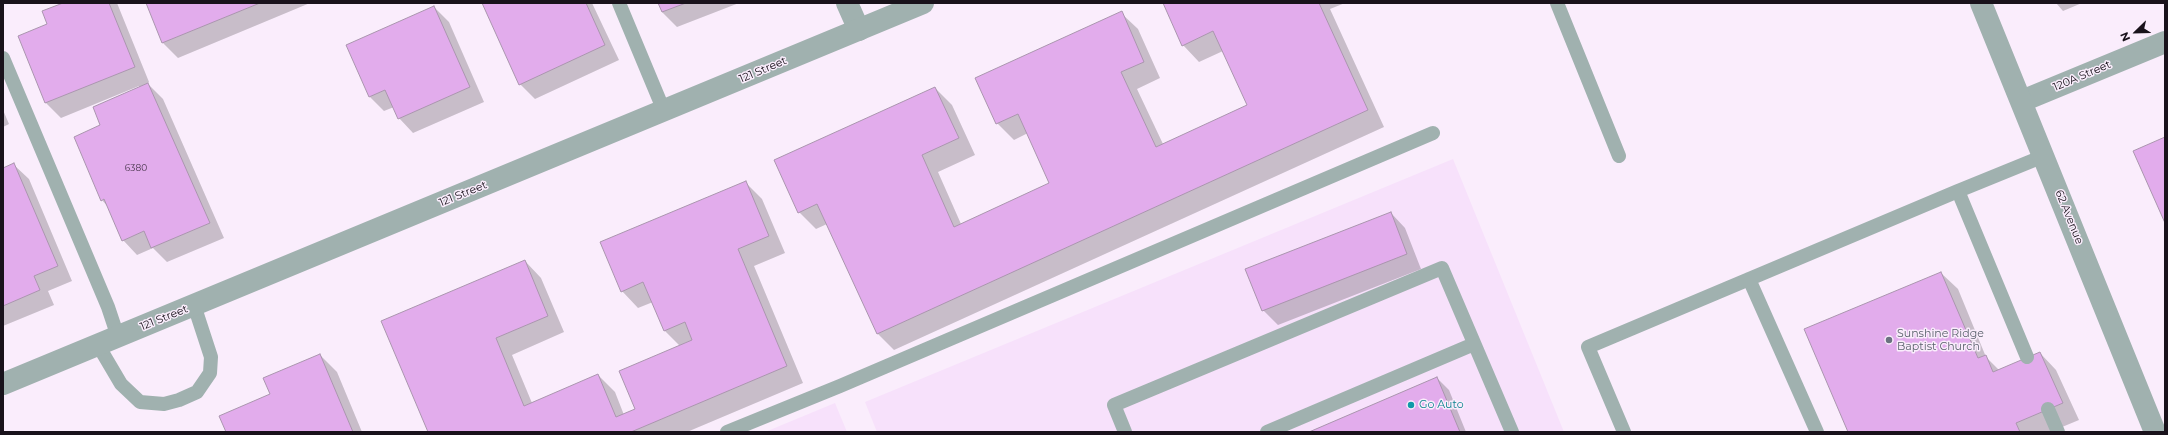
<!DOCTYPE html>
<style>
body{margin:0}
#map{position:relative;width:2168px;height:435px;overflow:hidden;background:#faedfc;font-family:Montserrat,sans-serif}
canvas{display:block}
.frame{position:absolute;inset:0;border:4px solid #19121b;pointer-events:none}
.north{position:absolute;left:2116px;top:12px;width:40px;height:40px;-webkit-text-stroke:3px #faedfc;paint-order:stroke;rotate:247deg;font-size:11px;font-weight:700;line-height:16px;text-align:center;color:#19121b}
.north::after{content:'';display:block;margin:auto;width:14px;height:18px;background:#19121b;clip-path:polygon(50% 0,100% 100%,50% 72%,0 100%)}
</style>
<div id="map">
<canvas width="2168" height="435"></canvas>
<div class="frame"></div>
<div class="north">N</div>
</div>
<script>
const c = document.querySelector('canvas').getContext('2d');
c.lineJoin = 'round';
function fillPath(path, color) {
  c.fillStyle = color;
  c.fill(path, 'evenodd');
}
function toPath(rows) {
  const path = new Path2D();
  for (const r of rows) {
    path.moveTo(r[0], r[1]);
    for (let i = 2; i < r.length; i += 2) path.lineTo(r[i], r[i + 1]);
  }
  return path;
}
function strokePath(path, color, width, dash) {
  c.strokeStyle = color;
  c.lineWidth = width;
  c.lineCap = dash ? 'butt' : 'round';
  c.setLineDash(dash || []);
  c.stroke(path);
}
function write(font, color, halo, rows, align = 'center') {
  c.font = font + ' Montserrat,sans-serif';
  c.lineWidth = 3;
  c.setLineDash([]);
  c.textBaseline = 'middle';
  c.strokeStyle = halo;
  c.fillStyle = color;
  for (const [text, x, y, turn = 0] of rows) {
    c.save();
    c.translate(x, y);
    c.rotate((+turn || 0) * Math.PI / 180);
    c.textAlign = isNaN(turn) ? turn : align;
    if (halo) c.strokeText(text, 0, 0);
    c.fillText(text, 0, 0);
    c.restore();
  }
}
const built = toPath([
 [1453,159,1564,432,877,432,865,402],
 [835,403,847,432,765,432]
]);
const shadow = toPath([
 [65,3,117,3,149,82,147,83,163,99,224,238,167,262,153,248,137,255,123,240,108,207,102,200,102,126,139,88,139,86,61,118,46,103,19,36,49,25],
 [147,3,310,3,178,58,163,43],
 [483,3,592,3,619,60,535,99,520,84],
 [659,3,739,3,677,27,662,12],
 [1164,3,1345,3,1330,9,1384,127,894,350,877,333,827,224,816,229,799,212,935,88,952,105,975,155,938,172,961,224,1050,184,1028,133,1014,140,997,123,1121,13,1138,29,1160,78,1137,89,1163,144,1248,106,1223,51,1199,62,1183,45],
 [2056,3,2082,3,2063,11],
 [434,7,449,22,484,102,413,133,399,118,394,107,384,111,370,97],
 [3,110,9,124,3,127],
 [14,165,29,179,72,281,48,291,54,305,3,326,3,169],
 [745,182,762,199,785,253,754,266,803,383,687,432,429,432,525,261,541,278,564,332,512,355,532,403,598,375,615,392,624,415,636,409,680,346,665,331,653,302,638,308,622,291],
 [1391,213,1405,228,1421,269,1278,325,1263,310],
 [1941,273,1958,289,1986,357,1999,370,2040,353,2056,370,2079,420,2050,432,1849,432],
 [320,355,337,372,362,432,227,432],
 [1437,378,1449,390,1466,432,1311,432]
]);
const building = toPath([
 [63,3,109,3,135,67,45,103,18,36,47,24,42,11,63,3],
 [146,3,260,3,162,43,146,3],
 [482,3,586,3,605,45,519,85,482,3],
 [658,3,686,3,662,12,658,3],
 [1163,3,1319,3,1368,110,877,334,817,204,798,213,774,160,935,87,959,138,922,155,954,227,1049,183,1018,114,996,124,975,78,1122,11,1144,62,1121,72,1156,147,1247,105,1213,31,1182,46,1163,3],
 [434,6,470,87,398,119,385,90,369,97,346,45,434,6],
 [148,83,210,223,151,248,144,231,122,241,104,199,101,201,74,137,100,125,93,107,148,83],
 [2165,137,2165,223,2133,151,2165,137],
 [14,163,58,266,34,276,40,290,3,306,3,168,14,163],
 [746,181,769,236,738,249,787,366,631,432,428,432,381,321,525,260,548,316,496,338,524,406,598,374,616,417,635,409,619,371,692,340,685,322,664,331,643,282,621,292,600,242,746,181],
 [1391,212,1407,254,1262,311,1245,269,1391,212],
 [1941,272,1978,358,1986,355,1993,372,2040,352,2063,403,2016,423,2020,432,1848,432,1804,329,1941,272],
 [320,354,353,432,226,432,219,416,270,394,263,378,320,354],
 [1437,377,1460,432,1309,432,1437,377]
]);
const service = toPath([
 [619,3,664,111],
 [1557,3,1619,156],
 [3,58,108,307,118,337],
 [1749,279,1817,432],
 [98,345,121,384,140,402,164,404,179,400,197,392,210,373,211,357,194,305],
 [2027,357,1958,191,2044,156],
 [2048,409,2058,432],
 [727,432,840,386,1433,133],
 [1125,432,1114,405,1442,268,1512,432],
 [1267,432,1474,344],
 [1624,432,1588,347,1958,191]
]);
const minor = toPath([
 [847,3,859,30],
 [2022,101,2165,42]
]);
const tertiary = toPath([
 [1981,3,2155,432],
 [3,384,923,3]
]);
const markers = [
 [1889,340,4,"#6b7280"],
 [1411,405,4,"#0f9aa8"]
];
const numberNames = [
 ["6380",136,168]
];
const streetNames = [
 ["121 Street",763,70,-23],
 ["120A Street",2082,76,-23],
 ["121 Street",463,194,-22],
 ["62 Avenue",2069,217,68],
 ["121 Street",164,318,-22]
];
const worshipNames = [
 ["Sunshine Ridge",1897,334],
 ["Baptist Church",1897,347]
];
const cultureNames = [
 ["Go Auto",1419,405]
];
fillPath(built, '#f7e1fb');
fillPath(shadow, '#0003');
fillPath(building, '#e2acec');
strokePath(building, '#aa95ae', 1);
strokePath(service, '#a0b1af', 14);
strokePath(minor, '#a0b1af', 22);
strokePath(tertiary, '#a0b1af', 22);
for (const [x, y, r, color] of markers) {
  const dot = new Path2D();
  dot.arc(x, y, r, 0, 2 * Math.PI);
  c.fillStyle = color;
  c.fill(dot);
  strokePath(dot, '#faedfc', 1.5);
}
write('9px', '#4b384f', null, numberNames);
write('11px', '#19121b', '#faedfc', streetNames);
write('11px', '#5b616d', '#faedfc', worshipNames, 'left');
write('11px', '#0d838f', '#faedfc', cultureNames, 'left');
</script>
